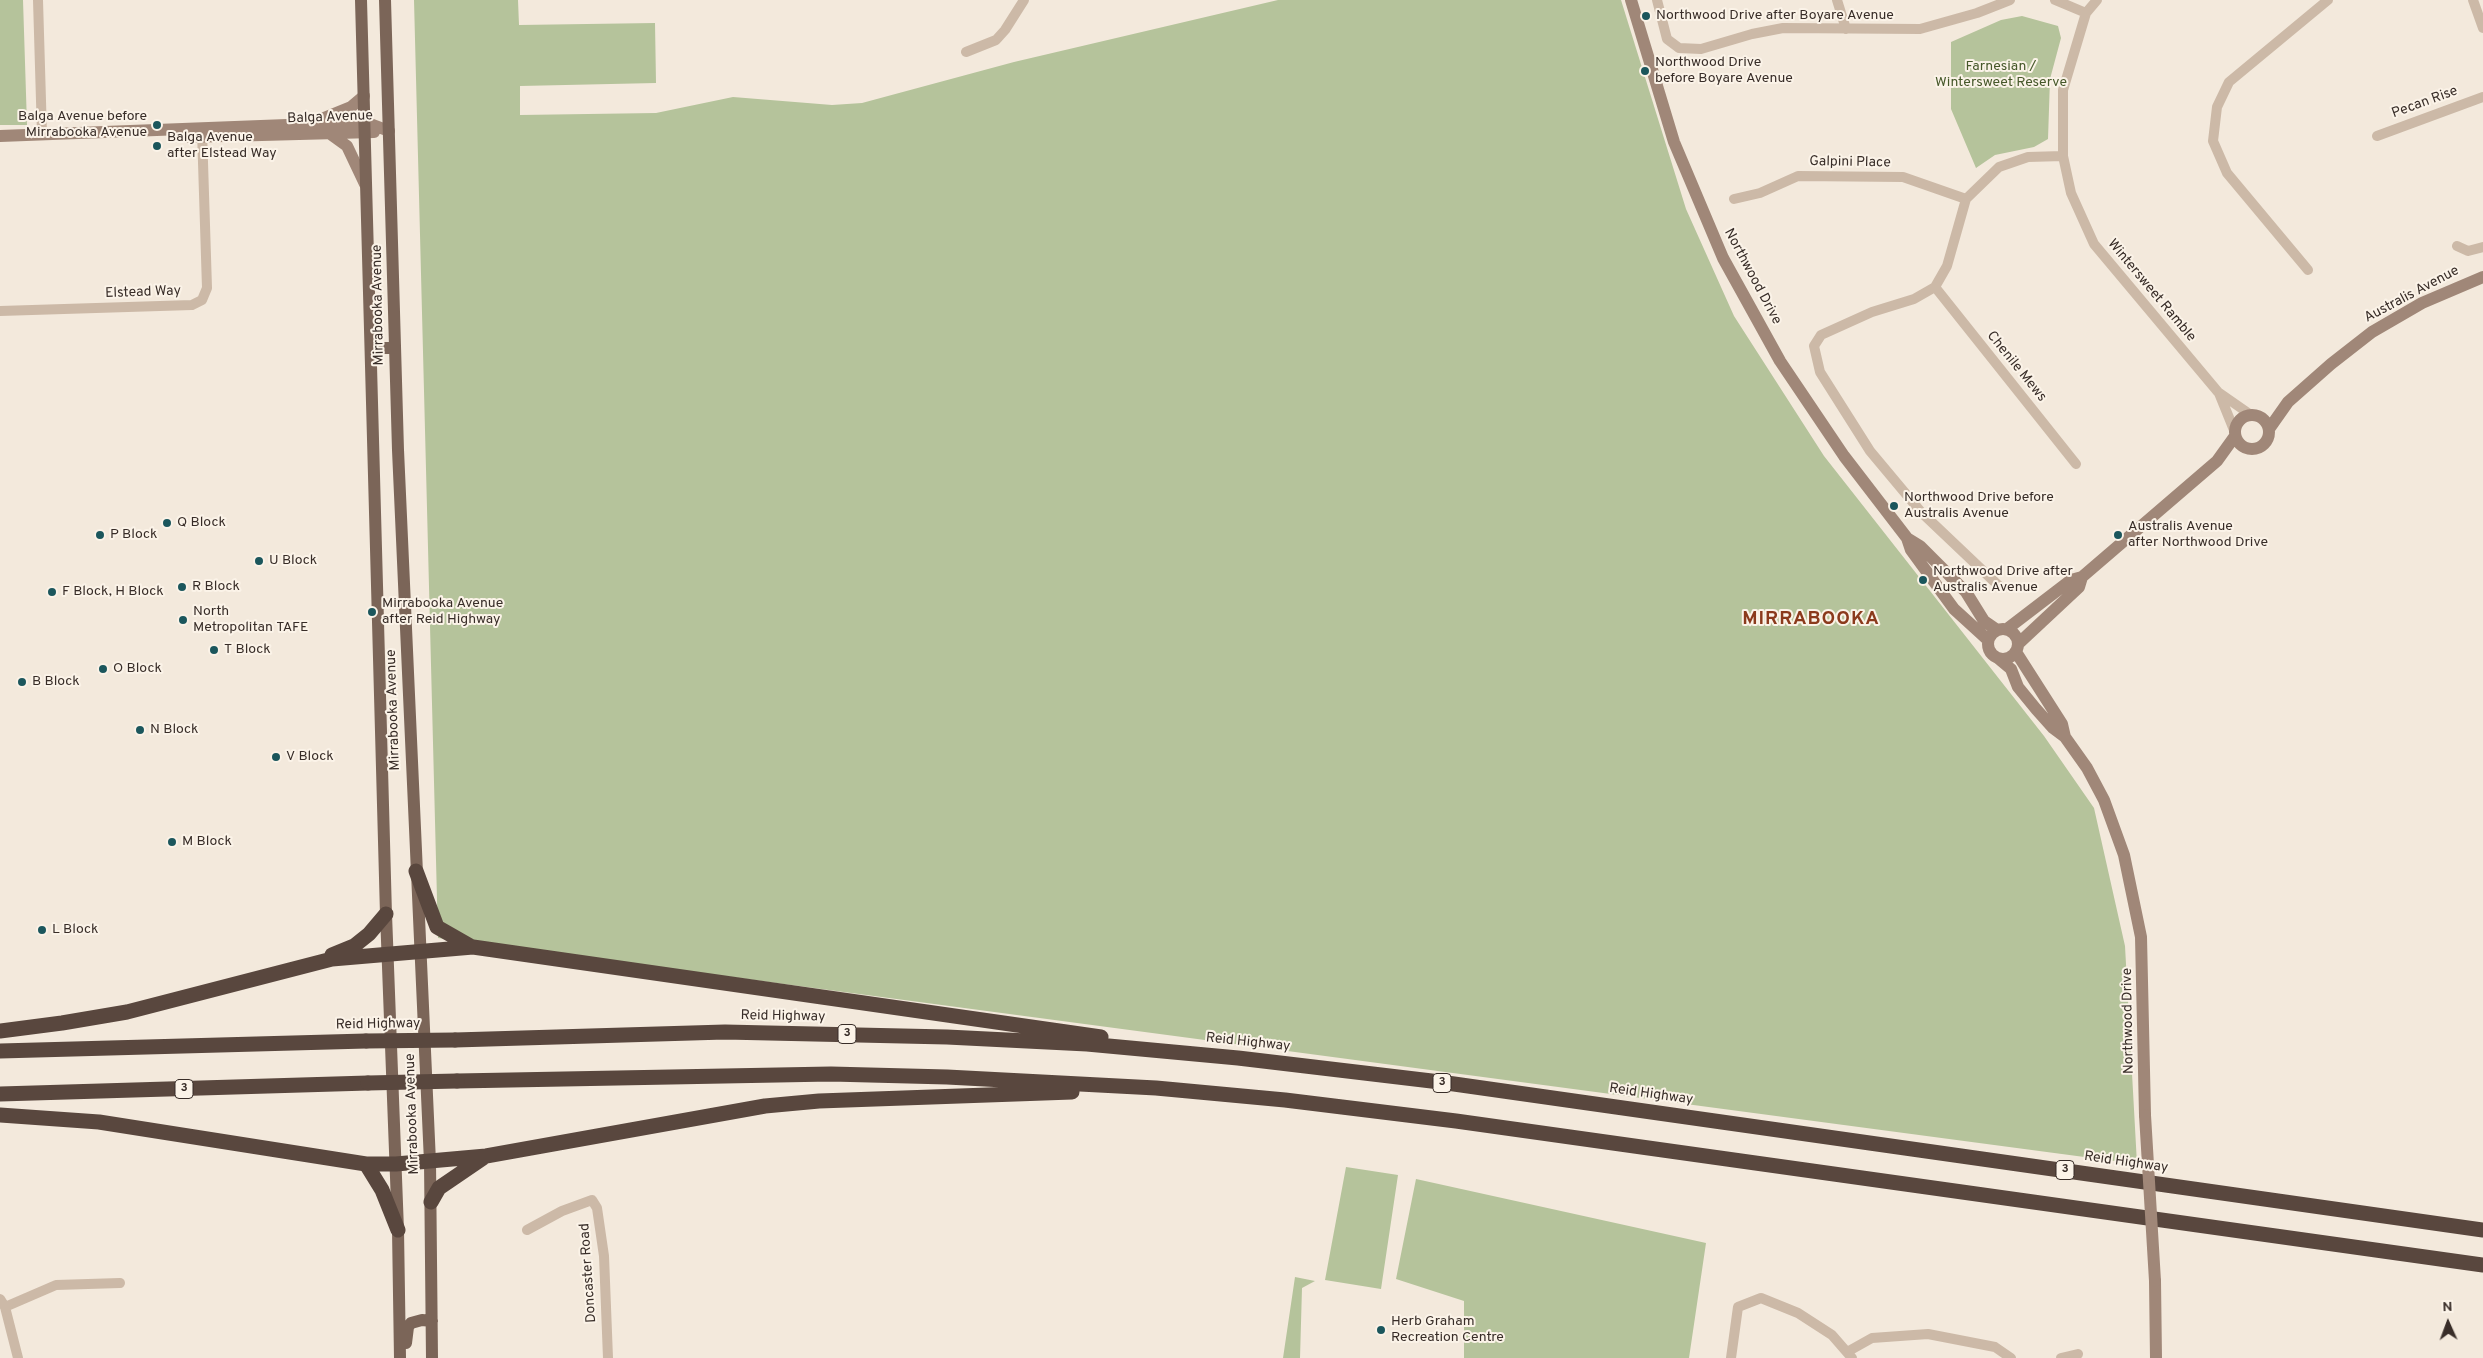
<!DOCTYPE html>
<style>
body{margin:0}
#map{position:relative;width:2483px;height:1358px;overflow:hidden;background:#f3e9dc;font-family:Overpass,sans-serif}
canvas{display:block}
.north{position:absolute;left:2423px;top:1298px;width:50px;height:50px;-webkit-text-stroke:4px #fbf3e8;paint-order:stroke;rotate:358deg;font-size:14px;font-weight:700;line-height:20px;text-align:center;color:#382d28}
.north::after{content:'';display:block;margin:auto;width:18px;height:22px;background:#382d28;clip-path:polygon(50% 0,100% 100%,50% 72%,0 100%)}
</style>
<div id="map">
<canvas width="2483" height="1358"></canvas>
<div class="north">N</div>
</div>
<script>
const c = document.querySelector('canvas').getContext('2d');
c.lineJoin = 'round';
function fillPath(path, color) {
  c.fillStyle = color;
  c.fill(path, 'evenodd');
}
function toPath(rows) {
  const path = new Path2D();
  for (const r of rows) {
    if (r.length === 3) {
      path.moveTo(r[0] + r[2], r[1]);
      path.arc(r[0], r[1], r[2], 0, 2 * Math.PI);
      continue;
    }
    path.moveTo(r[0], r[1]);
    for (let i = 2; i < r.length; i += 2) path.lineTo(r[i], r[i + 1]);
  }
  return path;
}
function strokePath(path, color, width, dash) {
  c.strokeStyle = color;
  c.lineWidth = width;
  c.lineCap = dash ? 'butt' : 'round';
  c.setLineDash(dash || []);
  c.stroke(path);
}
function write(font, color, halo, rows, align = 'center') {
  c.font = font + ' Overpass,sans-serif';
  c.lineWidth = 4;
  c.setLineDash([]);
  c.textBaseline = 'middle';
  c.strokeStyle = halo;
  c.fillStyle = color;
  for (const [text, x, y, turn = 0] of rows) {
    c.save();
    c.translate(x, y);
    c.rotate((+turn || 0) * Math.PI / 180);
    c.textAlign = isNaN(turn) ? turn : align;
    if (halo) c.strokeText(text, 0, 0);
    c.fillText(text, 0, 0);
    c.restore();
  }
}
const green = toPath([
 [0,0,23,0,27,125,0,125],
 [414,0,518,0,519,25,655,23,656,83,520,86,520,115,656,113,733,97,832,105,862,103,1014,62,1278,0,1621,0,1686,209,1734,316,1824,456,2044,736,2094,808,2125,946,2137,1164,438,938],
 [2022,16,2058,26,2061,38,2050,79,2048,139,2034,147,1995,155,1976,168,1951,109,1951,42,2001,20],
 [1346,1167,1398,1175,1381,1289,1325,1280],
 [1416,1179,1706,1243,1689,1358,1464,1358,1464,1301,1396,1279],
 [1295,1277,1315,1281,1302,1288,1300,1358,1283,1358]
]);
const street = toPath([
 [38,0,42,134],
 [1657,0,1667,39,1679,48,1701,49,1752,34,1783,28,1920,29,1977,13,2010,0],
 [1837,0,1846,29],
 [2055,0,2086,13],
 [2097,0,2086,13,2063,90,2063,156,2071,193,2094,244,2218,392,2251,415],
 [2473,0,2483,28],
 [966,52,996,40,1005,30,1024,0],
 [2377,136,2483,97],
 [1734,199,1760,193,1798,176,1903,177,1966,199],
 [2457,246,2468,251,2483,247],
 [2308,270,2227,173,2213,141,2217,107,2229,82,2328,0],
 [1935,287,2076,464],
 [0,311,192,305,202,300,207,288,202,131],
 [2219,393,2234,430],
 [2000,587,1921,512,1870,451,1820,372,1814,346,1821,335,1872,312,1914,299,1935,287,1947,266,1966,199,1999,167,2028,157,2063,156],
 [527,1230,562,1211,592,1200,597,1208,604,1256,608,1358],
 [0,1299,5,1307,18,1358],
 [5,1307,56,1285,120,1283],
 [1847,1352,1872,1338,1928,1334,1995,1347,2011,1358],
 [1731,1358,1738,1307,1761,1298,1798,1313,1832,1335,1852,1358],
 [2061,1358,2078,1354]
]);
const secondary = toPath([
 [1631,0,1674,142,1723,258,1780,361,1844,456,1907,538,1911,550,1954,609,1988,640],
 [319,120,351,107,364,96],
 [329,133,347,146,365,184],
 [0,136,365,122,389,131],
 [187,137,374,132],
 [2252,432,17],
 [2269,429,2288,402,2331,364,2372,332,2422,303,2483,277],
 [1907,538,1920,546,1966,592,1984,621,1997,630],
 [2003,644,15],
 [2007,629,2071,580,2082,577,2217,461,2235,436],
 [2018,644,2079,587,2082,577],
 [2016,652,2062,724,2065,737,2087,768,2104,800,2124,855,2141,937,2145,1115],
 [1999,659,2011,669,2018,687,2036,709,2053,728,2065,737],
 [2155,1281,2156,1358]
]);
const primary = toPath([
 [361,0,386,914,398,1230,400,1358],
 [385,0,398,450,430,1162,432,1358],
 [371,348,395,348],
 [406,1343,408,1327,411,1323,422,1320,432,1321]
]);
const highway = toPath([
 [416,871,437,927,472,947],
 [332,955,354,946,369,934,386,914],
 [0,1031,62,1023,127,1012,332,959,473,947,1101,1037],
 [455,1040,725,1032,947,1037,1087,1044,1238,1058,1440,1082,2483,1230],
 [0,1051,366,1041],
 [457,1081,831,1074,947,1077,1156,1088,1285,1100,1456,1121,2483,1265],
 [0,1094,368,1083],
 [0,1115,99,1122,366,1164,396,1164,486,1156,765,1106,819,1101,1072,1092],
 [366,1164,382,1190,398,1230],
 [431,1202,439,1188,483,1158]
]);
const secondaryBridge = toPath([
 [2145,1115,2155,1281]
]);
const highwayBridge = toPath([
 [366,1041,455,1040],
 [368,1083,457,1081]
]);
const markers = [
 [1646,16,5,"#1b565c"],
 [1645,71,5,"#1b565c"],
 [157,125,5,"#1b565c"],
 [157,146,5,"#1b565c"],
 [1894,506,5,"#1b565c"],
 [167,523,5,"#1b565c"],
 [100,535,5,"#1b565c"],
 [2118,535,5,"#1b565c"],
 [259,561,5,"#1b565c"],
 [1923,580,5,"#1b565c"],
 [182,587,5,"#1b565c"],
 [52,592,5,"#1b565c"],
 [372,612,5,"#1b565c"],
 [183,620,5,"#1b565c"],
 [214,650,5,"#1b565c"],
 [103,669,5,"#1b565c"],
 [22,682,5,"#1b565c"],
 [140,730,5,"#1b565c"],
 [276,757,5,"#1b565c"],
 [172,842,5,"#1b565c"],
 [42,930,5,"#1b565c"],
 [1381,1330,5,"#1b565c"]
];
const shields = [
 [847,1034,18],
 [1442,1083,18],
 [184,1089,18],
 [2065,1170,18]
];
const shieldNames = [
 ["3",847,1034],
 ["3",1442,1083],
 ["3",184,1089],
 ["3",2065,1170]
];
const poiNames = [
 ["Northwood Drive after Boyare Avenue",1656,16],
 ["Northwood Drive",1655,63],
 ["before Boyare Avenue",1655,79],
 ["Balga Avenue before",147,117,"right"],
 ["Mirrabooka Avenue",147,133,"right"],
 ["Balga Avenue",167,138],
 ["after Elstead Way",167,154],
 ["Northwood Drive before",1904,498],
 ["Australis Avenue",1904,514],
 ["Q Block",177,523],
 ["Australis Avenue",2128,527],
 ["after Northwood Drive",2128,543],
 ["P Block",110,535],
 ["U Block",269,561],
 ["Northwood Drive after",1933,572],
 ["Australis Avenue",1933,588],
 ["R Block",192,587],
 ["F Block, H Block",62,592],
 ["Mirrabooka Avenue",382,604],
 ["after Reid Highway",382,620],
 ["North",193,612],
 ["Metropolitan TAFE",193,628],
 ["T Block",224,650],
 ["O Block",113,669],
 ["B Block",32,682],
 ["N Block",150,730],
 ["V Block",286,757],
 ["M Block",182,842],
 ["L Block",52,930],
 ["Herb Graham",1391,1322],
 ["Recreation Centre",1391,1338]
];
const parkNames = [
 ["Farnesian /",2001,67],
 ["Wintersweet Reserve",2001,83]
];
const streetNames = [
 ["Pecan Rise",2425,103,-20],
 ["Balga Avenue",330,118,-2],
 ["Galpini Place",1850,163,1],
 ["Northwood Drive",1752,277,62],
 ["Wintersweet Ramble",2151,291,50],
 ["Elstead Way",143,293,-2],
 ["Australis Avenue",2412,295,-28],
 ["Mirrabooka Avenue",379,305,-91],
 ["Chenile Mews",2016,367,51],
 ["Mirrabooka Avenue",394,710,-92],
 ["Reid Highway",783,1017,1],
 ["Northwood Drive",2129,1021,-91],
 ["Reid Highway",378,1025,-1],
 ["Reid Highway",1248,1043,6],
 ["Reid Highway",1651,1095,8],
 ["Mirrabooka Avenue",413,1114,-92],
 ["Reid Highway",2126,1163,8],
 ["Doncaster Road",589,1273,-94]
];
const districtNames = [
 ["MIRRABOOKA",1811,620]
];
fillPath(green, '#b5c39b');
strokePath(street, '#ccb9a7', 10);
strokePath(secondary, '#a08778', 12);
strokePath(primary, '#7b6558', 12);
strokePath(highway, '#59473e', 15);
strokePath(secondaryBridge, '#a08778', 12);
strokePath(highwayBridge, '#59473e', 15);
for (const [x, y, r, color] of markers) {
  const dot = new Path2D();
  dot.arc(x, y, r, 0, 2 * Math.PI);
  c.fillStyle = color;
  c.fill(dot);
  strokePath(dot, '#fbf3e8', 2);
}
for (const [x, y, w] of shields) {
  const box = new Path2D();
  box.roundRect(x - w / 2, y - 9.5, w, 19, 4);
  c.fillStyle = '#fbf3e8';
  c.fill(box);
  strokePath(box, '#382d28', 1);
}
write('bold 12px', '#382d28', null, shieldNames);
write('14px', '#382d28', '#fbf3e8', poiNames, 'left');
write('14px', '#46582a', '#fbf3e8', parkNames);
write('14px', '#382d28', '#fbf3e8', streetNames);
c.letterSpacing = '1px';
write('bold 19px', '#8b3a1c', '#fbf3e8', districtNames);
c.letterSpacing = '0px';
</script>
